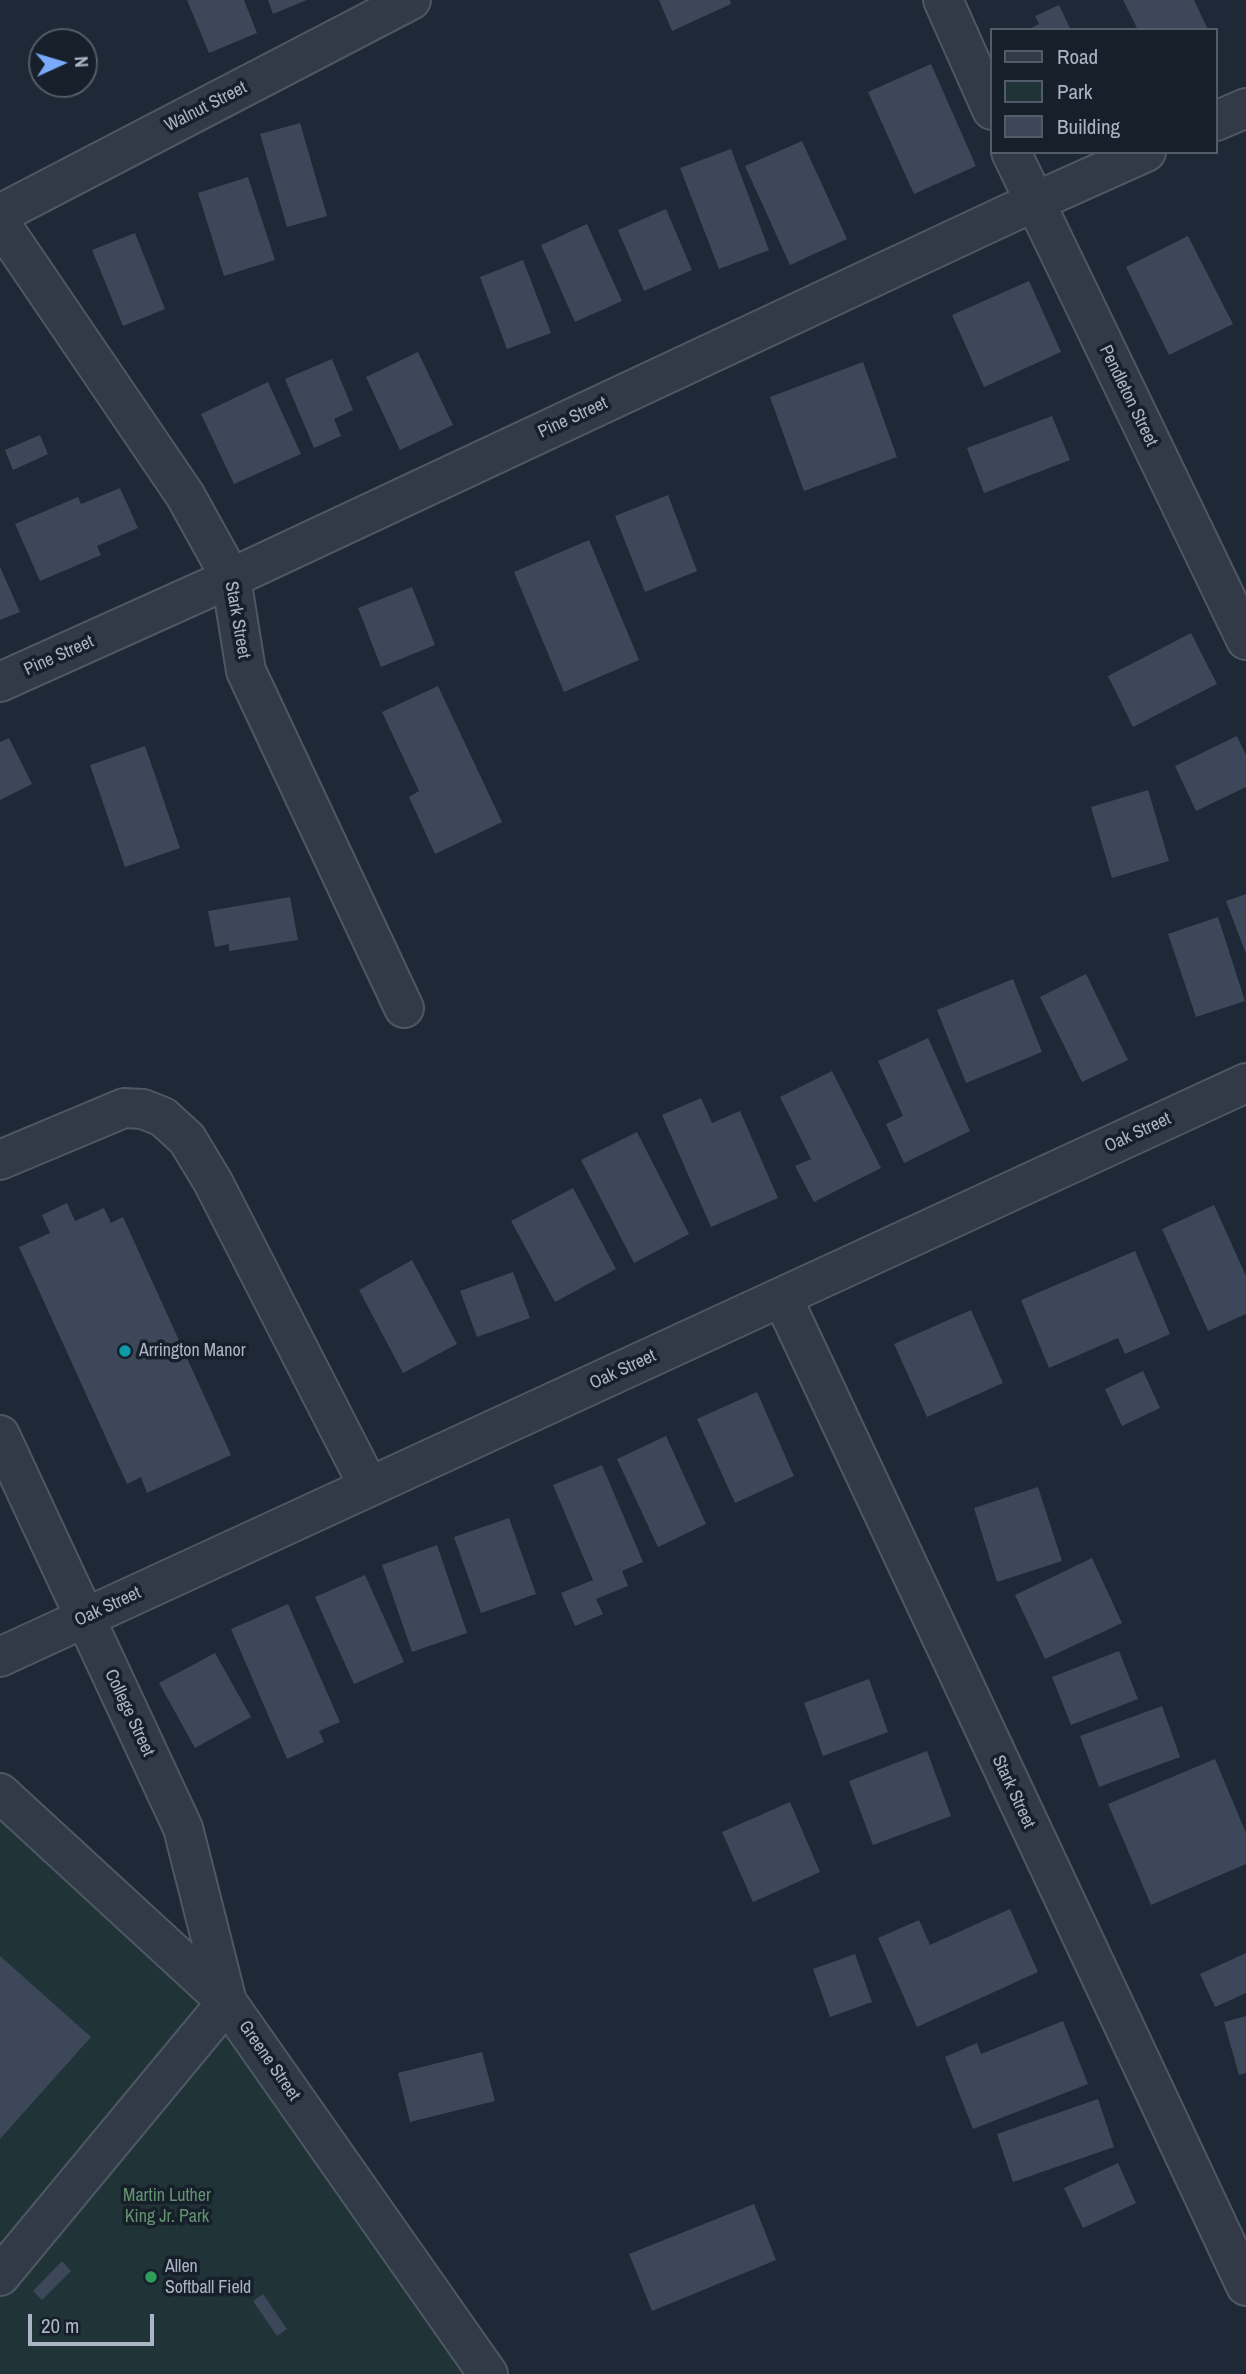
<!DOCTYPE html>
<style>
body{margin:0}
#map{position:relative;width:1246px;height:2374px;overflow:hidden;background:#1e2836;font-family:"Archivo Narrow",sans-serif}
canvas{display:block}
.legend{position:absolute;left:990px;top:28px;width:228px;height:126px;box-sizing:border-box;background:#171f2b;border:2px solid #525b68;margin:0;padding:9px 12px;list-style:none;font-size:21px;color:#abb4c4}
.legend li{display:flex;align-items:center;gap:14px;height:35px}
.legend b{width:35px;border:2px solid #525b68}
.north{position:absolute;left:28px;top:28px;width:70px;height:70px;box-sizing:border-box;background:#171f2b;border:2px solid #525b68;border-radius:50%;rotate:86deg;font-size:19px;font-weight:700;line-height:28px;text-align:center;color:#abb4c4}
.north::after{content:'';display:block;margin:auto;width:24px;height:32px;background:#79aafb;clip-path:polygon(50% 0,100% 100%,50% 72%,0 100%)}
.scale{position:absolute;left:28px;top:2314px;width:126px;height:32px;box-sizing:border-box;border:4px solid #abb4c4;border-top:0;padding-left:9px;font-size:21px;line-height:24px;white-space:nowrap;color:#abb4c4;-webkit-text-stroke:5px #171f2b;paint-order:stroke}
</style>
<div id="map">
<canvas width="1246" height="2374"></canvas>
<ul class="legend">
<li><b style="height:9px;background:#313a46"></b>Road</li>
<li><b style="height:19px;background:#203437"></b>Park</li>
<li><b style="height:19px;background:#3c4859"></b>Building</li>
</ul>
<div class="north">N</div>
<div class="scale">20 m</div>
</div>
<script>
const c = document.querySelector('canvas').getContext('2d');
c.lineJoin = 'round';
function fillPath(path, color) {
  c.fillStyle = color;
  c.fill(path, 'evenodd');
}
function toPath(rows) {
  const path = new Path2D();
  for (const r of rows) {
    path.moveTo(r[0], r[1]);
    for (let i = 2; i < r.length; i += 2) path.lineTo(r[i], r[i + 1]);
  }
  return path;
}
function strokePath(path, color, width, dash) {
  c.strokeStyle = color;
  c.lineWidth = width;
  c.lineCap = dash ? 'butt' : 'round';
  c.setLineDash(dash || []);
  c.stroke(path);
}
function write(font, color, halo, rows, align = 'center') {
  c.font = font + ' "Archivo Narrow",sans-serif';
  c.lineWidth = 7;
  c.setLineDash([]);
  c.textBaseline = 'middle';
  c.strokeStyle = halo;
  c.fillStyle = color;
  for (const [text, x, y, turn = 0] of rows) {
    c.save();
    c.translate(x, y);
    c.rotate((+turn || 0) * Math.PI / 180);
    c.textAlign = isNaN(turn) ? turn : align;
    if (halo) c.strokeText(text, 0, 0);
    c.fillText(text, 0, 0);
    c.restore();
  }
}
const green = toPath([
 [0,1793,227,2002,488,2374,0,2374]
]);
const building = toPath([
 [187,0,244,0,257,33,209,53],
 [268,0,307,0,273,14],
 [659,0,730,0,731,4,672,31],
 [1123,0,1194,0,1208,30,1138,30],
 [1059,5,1071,30,1027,30,1039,24,1035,16],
 [931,64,976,166,914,194,868,92],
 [300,123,327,216,287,227,260,134],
 [802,141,847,239,790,265,745,166],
 [731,149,769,250,719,269,680,168],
 [248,177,275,260,224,276,198,193],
 [666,209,692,270,644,291,618,230],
 [587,224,622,301,575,322,541,245],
 [135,233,165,309,123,326,92,250],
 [1188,236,1233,324,1169,355,1126,267],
 [523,260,551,333,507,349,480,277],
 [1029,281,1061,352,984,387,952,315],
 [418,352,453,425,400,450,366,377],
 [332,359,353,410,334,419,341,436,314,448,285,379],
 [863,362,897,457,804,491,770,397],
 [268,382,301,454,234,484,201,414],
 [1052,416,1070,460,984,493,967,448],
 [40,435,48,454,13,470,5,450],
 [120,488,138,528,97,546,101,555,40,581,15,524,78,497,81,504],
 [668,495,697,571,645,592,615,516],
 [589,540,639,660,564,692,514,572],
 [0,567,20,612,0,620],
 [412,587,435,645,381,667,358,608],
 [1191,633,1217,684,1133,727,1108,676],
 [438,686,502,822,435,854,409,797,419,791,382,712],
 [1237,736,1246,755,1246,787,1196,811,1175,766],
 [9,738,32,784,0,800,0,742],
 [145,746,180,848,125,867,90,765],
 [1148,790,1169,861,1112,878,1091,807],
 [1246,894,1246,954,1226,901],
 [290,897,298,940,229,951,229,944,215,947,208,911],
 [1218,917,1245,1001,1196,1017,1168,934],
 [1086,974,1128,1060,1082,1082,1040,997],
 [1013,979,1042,1052,966,1083,937,1010],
 [928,1038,970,1131,904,1163,886,1124,903,1116,878,1061],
 [832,1071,881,1168,814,1202,795,1166,811,1159,780,1097],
 [701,1098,712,1123,740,1111,778,1198,711,1227,662,1115],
 [637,1132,689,1234,634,1263,581,1160],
 [573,1188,616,1269,555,1302,511,1221],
 [67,1203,75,1221,104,1208,111,1223,123,1217,231,1455,147,1493,141,1477,127,1484,19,1247,50,1233,42,1215],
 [1214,1205,1246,1276,1246,1314,1208,1331,1162,1229],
 [1135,1251,1170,1334,1125,1354,1118,1338,1049,1368,1021,1300],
 [412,1260,457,1344,403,1373,359,1290],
 [513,1272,530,1318,477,1337,460,1291],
 [971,1310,1003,1383,927,1417,894,1344],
 [1143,1371,1160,1408,1122,1426,1105,1389],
 [757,1392,794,1476,735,1503,697,1419],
 [666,1436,706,1524,658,1547,617,1459],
 [602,1465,643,1562,622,1571,628,1586,596,1599,603,1614,575,1626,561,1593,593,1580,553,1485],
 [1038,1487,1062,1561,997,1582,974,1508],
 [509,1518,536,1594,481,1613,454,1537],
 [437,1545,467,1633,412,1652,382,1565],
 [1092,1558,1122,1623,1045,1659,1015,1595],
 [365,1575,404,1662,354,1684,315,1597],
 [288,1604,340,1722,319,1731,324,1742,287,1759,231,1629],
 [1119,1651,1138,1699,1071,1725,1052,1677],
 [215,1653,251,1717,195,1748,159,1683],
 [869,1679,888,1732,823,1756,804,1703],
 [1162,1706,1180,1757,1099,1787,1080,1736],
 [927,1751,951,1816,873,1845,849,1781],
 [1215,1759,1246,1833,1246,1864,1151,1905,1108,1804],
 [790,1802,820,1872,753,1902,722,1832],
 [1010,1909,1038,1972,917,2027,878,1938,919,1920,930,1945],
 [1246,1953,1246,1993,1215,2007,1200,1974],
 [855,1954,872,2002,830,2017,813,1969],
 [0,1956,91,2037,0,2139],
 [1246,2016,1246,2073,1239,2075,1224,2022],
 [1063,2021,1088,2084,973,2129,945,2057,977,2043,981,2054],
 [482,2052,495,2101,410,2122,398,2073],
 [1098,2099,1114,2147,1013,2182,997,2134],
 [1118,2163,1136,2203,1083,2228,1064,2188],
 [754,2204,776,2260,652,2311,629,2254],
 [62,2261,71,2271,42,2300,33,2291],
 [263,2294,287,2329,277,2336,253,2301]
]);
const minor = toPath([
 [943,0,992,110],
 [1216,121,1246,108],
 [1011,152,1246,640],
 [0,214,411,0],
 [0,223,185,495,231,578,246,671,404,1008],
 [0,682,231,578,1008,214,1146,152],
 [0,1160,124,1108,143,1109,163,1117,187,1139,213,1182,369,1487],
 [782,1297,1246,2286],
 [0,1435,183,1828,227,2002,0,2276],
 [0,1657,1246,1083],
 [0,1793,227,2002,488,2374]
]);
const markers = [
 [125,1351,7,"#0f9aa8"],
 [151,2277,7,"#2e9e5b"]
];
const streetNames = [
 ["Walnut Street",206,107,-27],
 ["Pendleton Street",1128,396,64],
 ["Pine Street",573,418,-25],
 ["Stark Street",237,620,80],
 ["Pine Street",59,656,-24],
 ["Oak Street",1138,1133,-25],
 ["Oak Street",623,1370,-25],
 ["Oak Street",108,1607,-25],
 ["College Street",129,1713,65],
 ["Stark Street",1013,1792,65],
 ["Greene Street",269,2061,55]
];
const poiNames = [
 ["Arrington Manor",139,1351],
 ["Allen",165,2267],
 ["Softball Field",165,2288]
];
const parkNames = [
 ["Martin Luther",167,2196],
 ["King Jr. Park",167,2217]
];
fillPath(green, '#203437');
fillPath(building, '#3c4859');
strokePath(minor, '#4f5765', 42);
strokePath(minor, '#313a46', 38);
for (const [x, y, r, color] of markers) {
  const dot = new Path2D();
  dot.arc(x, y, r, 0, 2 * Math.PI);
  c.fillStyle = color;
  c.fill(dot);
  strokePath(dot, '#171f2b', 2.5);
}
write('18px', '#abb4c4', '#171f2b', streetNames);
write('18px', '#abb4c4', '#171f2b', poiNames, 'left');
write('18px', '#63946f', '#171f2b', parkNames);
</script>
